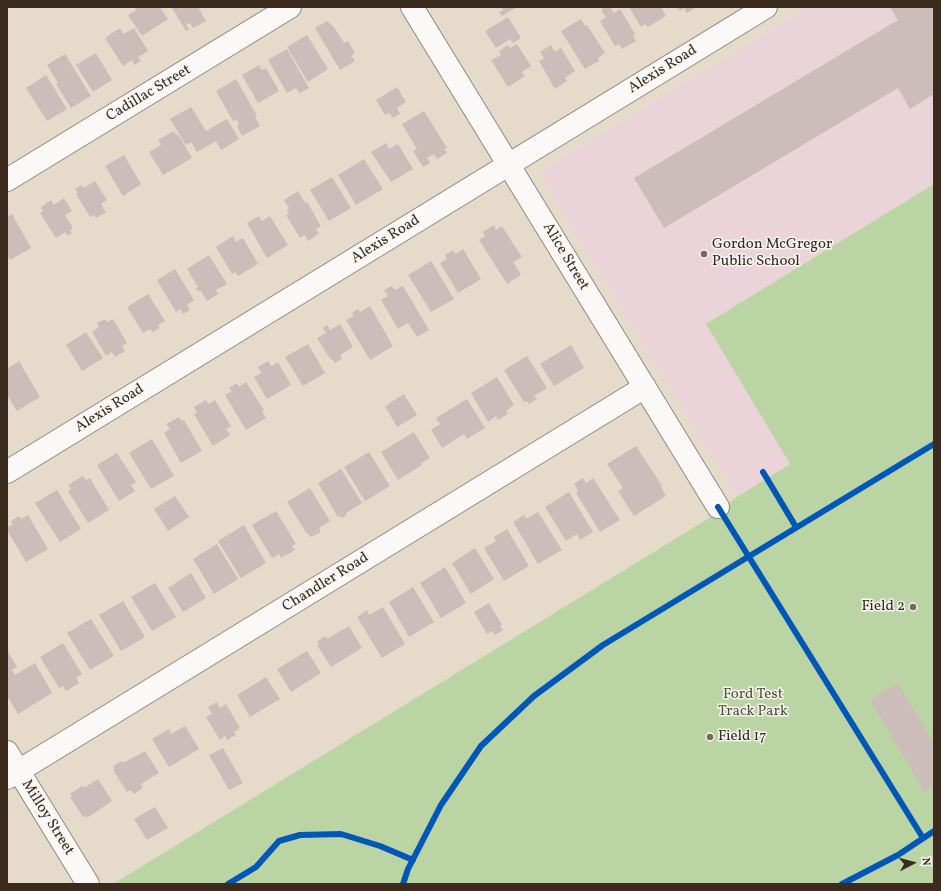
<!DOCTYPE html>
<style>
body{margin:0}
#map{position:relative;width:941px;height:891px;overflow:hidden;background:#e6daca;font-family:Vollkorn,serif}
canvas{display:block}
.frame{position:absolute;inset:0;border:8px solid #3b2a1e;pointer-events:none}
.north{position:absolute;left:893px;top:843px;width:40px;height:40px;-webkit-text-stroke:3px #f6f6f2;paint-order:stroke;rotate:84deg;font-size:11px;font-weight:700;line-height:16px;text-align:center;color:#3b2a1e}
.north::after{content:'';display:block;margin:auto;width:14px;height:18px;background:#3b2a1e;clip-path:polygon(50% 0,100% 100%,50% 72%,0 100%)}
</style>
<div id="map">
<canvas width="941" height="891"></canvas>
<div class="frame"></div>
<div class="north">N</div>
</div>
<script>
const c = document.querySelector('canvas').getContext('2d');
c.lineJoin = 'round';
function fillPath(path, color) {
  c.fillStyle = color;
  c.fill(path, 'evenodd');
}
function toPath(rows) {
  const path = new Path2D();
  for (const r of rows) {
    path.moveTo(r[0], r[1]);
    for (let i = 2; i < r.length; i += 2) path.lineTo(r[i], r[i + 1]);
  }
  return path;
}
function strokePath(path, color, width, dash) {
  c.strokeStyle = color;
  c.lineWidth = width;
  c.lineCap = dash ? 'butt' : 'round';
  c.setLineDash(dash || []);
  c.stroke(path);
}
function write(font, color, halo, rows, align = 'center') {
  c.font = font + ' Vollkorn,serif';
  c.lineWidth = 3;
  c.setLineDash([]);
  c.textBaseline = 'middle';
  c.strokeStyle = halo;
  c.fillStyle = color;
  for (const [text, x, y, turn = 0] of rows) {
    c.save();
    c.translate(x, y);
    c.rotate((+turn || 0) * Math.PI / 180);
    c.textAlign = isNaN(turn) ? turn : align;
    if (halo) c.strokeText(text, 0, 0);
    c.fillText(text, 0, 0);
    c.restore();
  }
}
const built = toPath([
 [809,7,934,7,934,184,706,324,790,464,737,497,539,173]
]);
const green = toPath([
 [934,184,934,884,113,884,706,520,737,497,790,464,706,324]
]);
const building = toPath([
 [134,7,160,7,168,19,142,36,128,15,136,10],
 [174,7,198,7,206,21,193,28,190,23,186,25,189,29,186,31,172,8],
 [501,7,517,7,502,16,499,12,503,10],
 [605,7,610,7,614,13,620,9,635,34,633,36,636,41,622,49,619,44,615,46,600,21,606,17,601,10],
 [629,7,661,7,666,16,648,27,645,24,641,27],
 [677,7,696,7,687,13,684,8,680,11],
 [890,7,934,7,934,94,910,109,898,88,664,228,634,178,898,20],
 [508,17,521,38,513,43,510,39,496,48,485,31],
 [581,19,585,26,587,25,605,53,598,58,599,61,585,69,561,31],
 [327,21,334,27,344,43,348,41,355,53,351,56,355,61,340,70,315,28],
 [120,28,124,34,134,28,148,51,138,57,141,61,134,65,132,60,123,66,105,38],
 [307,35,328,69,308,82,287,47],
 [517,44,531,66,522,72,525,76,508,87,491,60,501,55,499,51,508,45,510,48],
 [551,45,555,52,561,48,575,71,565,78,567,81,555,89,539,61,544,58,540,52],
 [287,49,309,88,300,93,296,88,287,93,268,60],
 [96,53,112,80,93,92,76,65],
 [65,54,91,96,71,108,56,84,58,83,47,65],
 [259,65,262,70,266,68,279,91,258,103,242,75],
 [46,75,67,109,47,121,26,88],
 [236,79,257,116,255,117,260,126,242,136,237,126,239,124,236,119,233,121,216,91],
 [397,87,406,102,397,108,400,114,393,118,389,113,385,115,376,100],
 [191,107,206,131,227,119,239,139,221,150,216,141,197,152,191,142,186,145,170,119],
 [424,111,447,148,444,149,447,153,437,159,434,154,427,158,430,163,423,167,413,151,417,149,402,124],
 [174,131,176,135,178,134,192,158,163,175,149,152,161,145,158,140],
 [386,143,389,149,398,144,413,169,391,182,371,152],
 [124,155,141,184,123,196,105,166],
 [364,159,383,189,356,205,338,175],
 [332,177,351,208,329,221,310,190],
 [95,181,107,200,101,204,106,212,96,218,94,215,90,217,76,194,78,193,75,189,82,185,84,188],
 [298,191,305,203,307,202,321,226,316,229,319,234,308,241,305,235,300,238,286,215,289,213,287,210,289,208,284,200],
 [64,198,72,211,65,215,73,228,70,230,72,233,68,236,65,232,56,238,40,213,43,211,41,207,51,200,54,205],
 [12,214,31,248,10,260,7,255,7,217],
 [259,216,262,221,270,216,288,245,267,258,247,223],
 [494,225,496,230,502,226,522,257,513,262,521,275,507,284,479,240,485,236,483,232],
 [233,236,236,242,243,238,258,264,238,276,235,272,232,274,216,247],
 [463,249,481,279,458,293,440,263,447,259,445,255,453,250,456,254],
 [209,255,227,284,216,290,218,294,207,301,200,290,198,292,196,288,198,287,187,269],
 [431,261,454,299,431,312,408,275],
 [175,269,194,300,187,305,190,310,183,314,180,309,176,312,157,280],
 [392,286,395,290,403,286,429,330,417,337,408,323,398,329,381,300,388,296,384,290],
 [148,294,165,321,158,325,160,328,152,332,150,329,143,333,127,307],
 [370,306,393,346,370,360,346,320,354,316,352,313,358,309,360,312],
 [105,319,107,322,113,319,127,343,122,346,125,351,115,357,112,352,106,356,92,332,99,327,97,323],
 [340,324,353,347,340,355,342,359,335,363,332,359,331,360,317,338,326,333,323,328,327,325,330,330],
 [86,332,103,358,82,371,66,345],
 [308,344,325,373,303,386,285,357],
 [571,345,584,368,554,386,540,364],
 [527,356,547,388,534,396,537,399,529,404,527,401,524,402,504,370],
 [19,361,40,397,17,411,7,395,7,369],
 [268,361,271,366,278,362,291,385,267,399,254,377,261,373,258,367],
 [497,377,514,405,506,411,508,414,498,420,496,416,488,422,471,393],
 [246,382,264,410,262,411,266,418,246,430,225,395,232,391,229,388,237,383,239,387],
 [404,394,417,415,397,427,385,406],
 [467,399,485,428,467,439,464,434,442,448,431,430,440,424,436,418],
 [206,400,208,404,215,400,231,426,226,429,230,435,213,446,194,414,197,412,194,407],
 [179,417,182,421,184,420,202,451,181,463,164,433,170,429,166,424],
 [414,432,430,458,421,463,422,465,398,480,381,452],
 [152,439,174,476,151,489,129,453],
 [636,446,662,486,661,487,666,496,634,516,618,491,623,488,607,464],
 [369,452,390,486,365,501,344,467],
 [117,453,136,482,131,485,135,491,119,501,97,465],
 [341,469,362,503,346,513,347,515,342,518,340,516,338,517,318,483],
 [83,476,86,480,90,478,109,510,88,523,68,491,71,489,68,485],
 [583,478,586,483,593,478,620,520,600,532,576,493,578,491,574,484],
 [310,488,330,521,319,528,321,532,311,537,308,534,307,534,287,502],
 [57,490,81,529,60,542,35,503],
 [569,492,593,532,580,540,577,534,566,541,545,507],
 [175,496,189,517,168,531,154,509],
 [276,511,296,544,292,546,295,550,281,558,279,554,272,558,252,525],
 [538,512,562,550,538,564,513,522,524,515,526,519],
 [28,515,48,549,26,562,7,530,7,528,13,524,11,521,19,516,21,519],
 [244,525,266,563,241,578,218,541],
 [507,529,529,566,504,581,484,548,496,541,494,537],
 [217,544,238,579,214,594,193,559],
 [475,548,494,579,471,594,452,563],
 [445,567,466,603,441,618,420,583],
 [191,573,206,598,183,612,168,588],
 [155,583,176,617,152,631,131,597],
 [413,587,434,622,409,637,389,602],
 [123,601,145,637,121,651,99,615],
 [489,603,502,625,500,626,503,630,495,635,492,631,487,634,474,612],
 [383,607,405,644,382,658,357,617,367,610,369,615],
 [91,619,114,656,90,670,67,633],
 [349,626,362,648,331,667,317,645,319,644,317,641,326,636,327,639],
 [63,643,82,674,76,678,79,683,66,691,63,686,59,688,40,657],
 [7,650,17,667,12,670,15,675,35,663,52,693,18,714,7,696],
 [307,651,321,673,291,692,277,669],
 [266,677,280,699,250,717,237,695],
 [898,683,934,744,934,786,924,791,870,700],
 [217,702,220,708,226,704,240,728,234,732,236,735,227,740,225,736,220,740,206,717,212,714,208,707],
 [185,726,199,749,169,767,152,739,169,729,171,734],
 [223,748,243,783,229,790,209,755],
 [145,751,159,773,141,784,143,788,134,794,131,790,127,792,113,770,115,769,113,766,122,761,123,763],
 [98,779,112,801,87,818,86,815,83,817,70,797,72,796,70,794,82,786,84,788],
 [155,807,168,828,147,840,134,819]
]);
const minor = toPath([
 [412,7,718,507],
 [7,180,290,7],
 [7,472,766,7],
 [7,752,88,884],
 [7,778,645,387]
]);
const cycleway = toPath([
 [763,472,796,527],
 [718,507,923,838],
 [228,884,256,867,279,841,300,835,341,834,380,846,413,860],
 [403,884,408,869,441,805,481,746,534,696,603,645,934,444],
 [842,884,898,855,934,831]
]);
const markers = [
 [704,254,4,"#77685a"],
 [913,607,4,"#77685a"],
 [710,737,4,"#77685a"]
];
const streetNames = [
 ["Alexis Road",663,70,-32],
 ["Cadillac Street",149,94,-31],
 ["Alexis Road",386,240,-32],
 ["Alice Street",565,257,59],
 ["Alexis Road",110,409,-32],
 ["Chandler Road",326,583,-32],
 ["Milloy Street",47,818,58]
];
const poiNames = [
 ["Gordon McGregor",712,245],
 ["Public School",712,262],
 ["Field 2",905,607,"right"],
 ["Field 17",718,737]
];
const parkNames = [
 ["Ford Test",753,695],
 ["Track Park",753,712]
];
fillPath(built, '#ead4da');
fillPath(green, '#bbd4a4');
fillPath(building, '#cdbdba');
strokePath(minor, '#91897e', 24);
strokePath(minor, '#fbf9f7', 22);
strokePath(cycleway, '#0057b8', 6);
for (const [x, y, r, color] of markers) {
  const dot = new Path2D();
  dot.arc(x, y, r, 0, 2 * Math.PI);
  c.fillStyle = color;
  c.fill(dot);
  strokePath(dot, '#f6f6f2', 1.5);
}
write('15px', '#3b2a1e', '#f6f6f2', streetNames);
write('15px', '#3b2a1e', '#f6f6f2', poiNames, 'left');
write('15px', '#525438', '#f6f6f2', parkNames);
</script>
